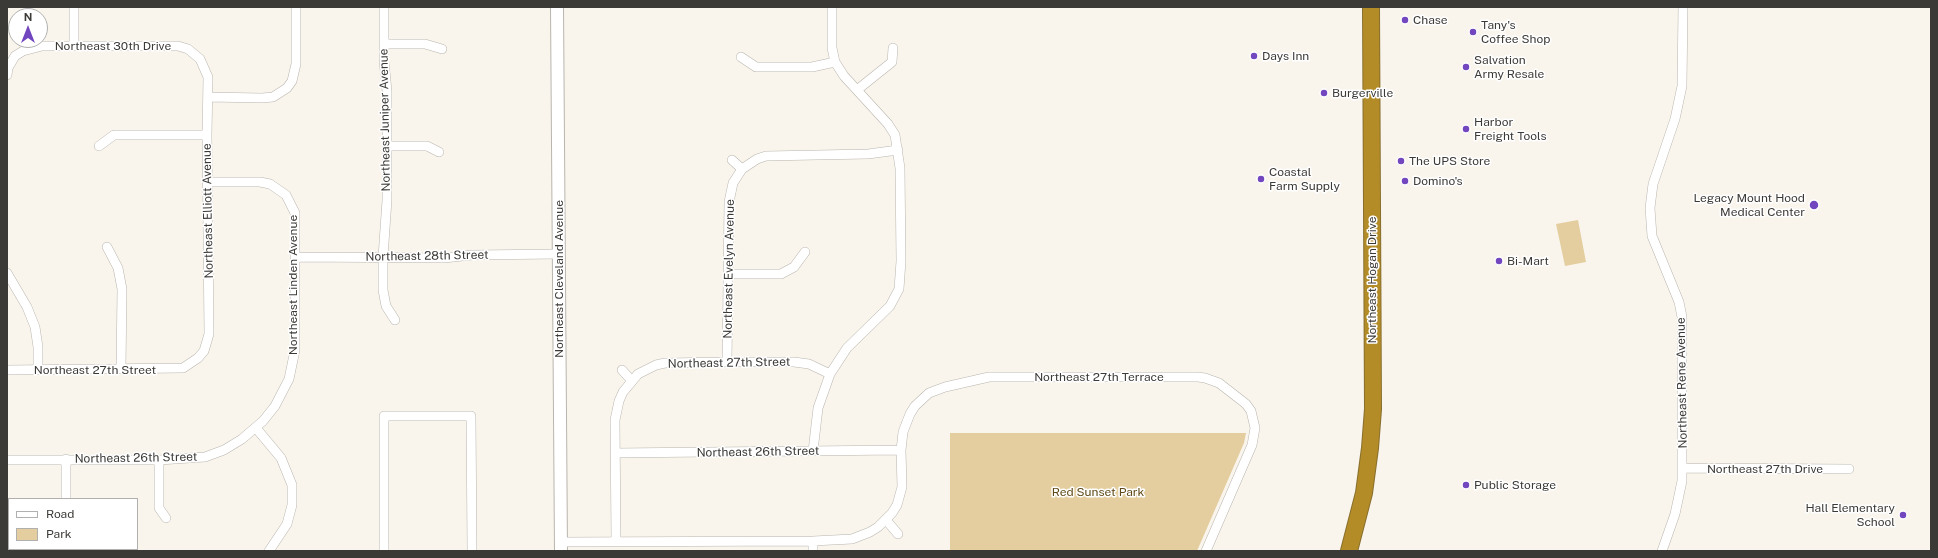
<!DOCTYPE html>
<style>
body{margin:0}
#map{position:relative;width:1938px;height:558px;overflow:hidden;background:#f9f5ed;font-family:"Public Sans",sans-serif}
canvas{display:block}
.frame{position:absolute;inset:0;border:8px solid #3c3a37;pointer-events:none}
.legend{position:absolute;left:8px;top:498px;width:130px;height:52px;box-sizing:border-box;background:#fff;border:1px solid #b1b0af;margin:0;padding:5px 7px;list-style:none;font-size:12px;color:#3c3a37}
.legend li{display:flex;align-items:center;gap:8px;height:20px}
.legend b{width:20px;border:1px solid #b1b0af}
.north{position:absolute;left:8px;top:8px;width:40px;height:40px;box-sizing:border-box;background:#fff;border:1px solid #b1b0af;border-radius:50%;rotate:0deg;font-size:11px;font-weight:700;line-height:16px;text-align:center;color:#3c3a37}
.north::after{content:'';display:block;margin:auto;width:14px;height:18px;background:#7246bf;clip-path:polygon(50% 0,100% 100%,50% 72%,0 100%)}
</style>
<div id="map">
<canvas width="1938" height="558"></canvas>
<div class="frame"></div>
<ul class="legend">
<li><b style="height:5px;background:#fff"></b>Road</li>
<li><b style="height:11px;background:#e4ce9f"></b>Park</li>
</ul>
<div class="north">N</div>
</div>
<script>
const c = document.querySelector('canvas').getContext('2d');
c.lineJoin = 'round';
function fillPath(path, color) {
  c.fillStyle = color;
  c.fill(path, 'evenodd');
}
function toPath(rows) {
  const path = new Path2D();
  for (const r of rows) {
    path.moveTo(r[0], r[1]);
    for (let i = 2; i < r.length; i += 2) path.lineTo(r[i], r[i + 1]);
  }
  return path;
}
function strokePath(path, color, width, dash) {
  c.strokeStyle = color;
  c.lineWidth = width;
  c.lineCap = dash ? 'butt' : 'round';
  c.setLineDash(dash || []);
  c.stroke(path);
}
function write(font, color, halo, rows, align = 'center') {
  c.font = font + ' "Public Sans",sans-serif';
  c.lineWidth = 3;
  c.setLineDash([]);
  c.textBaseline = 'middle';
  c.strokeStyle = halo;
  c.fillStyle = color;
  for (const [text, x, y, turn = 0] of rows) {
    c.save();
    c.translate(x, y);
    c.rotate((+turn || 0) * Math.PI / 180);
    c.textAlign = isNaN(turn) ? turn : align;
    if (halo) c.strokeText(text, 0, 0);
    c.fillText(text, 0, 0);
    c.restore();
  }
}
const green = toPath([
 [1578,220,1586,262,1565,266,1556,224],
 [950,433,1246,433,1244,443,1197,551,950,551]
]);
const street = toPath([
 [74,7,74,45],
 [384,7,384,61,387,91,387,200,383,257,383,290,386,306,395,320],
 [384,44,425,44,442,49],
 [741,57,756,67,812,67,835,62],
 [7,75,8,68,15,56,23,51,42,46,178,46,188,49,200,59,208,77,207,135,209,334,204,351,198,358,183,368,7,370],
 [857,90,892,62,893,48],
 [208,97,262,98,273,97,287,88,292,81,296,64,296,7],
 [99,146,114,135,207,135],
 [387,146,427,146,439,152],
 [732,160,742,169],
 [107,247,118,268,122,289,121,369],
 [296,257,444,258,472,255,559,254],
 [7,273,27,307,35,327,38,347,38,370],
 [729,274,781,274,794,267,805,252],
 [727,362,729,202,733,183,742,169,757,159,766,156,868,154,898,150],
 [622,370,632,381],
 [256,428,281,458,292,485,292,505,287,524,269,551],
 [813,451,818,408,830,374,847,348,890,306,899,289,901,261,900,168,895,135,888,124,844,76,835,62,832,48,832,7],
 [615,453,901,450],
 [7,460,159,460,205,457,224,450,242,439,263,421,275,406,289,379,295,350,295,213,286,195,270,184,260,182,208,182],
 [159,460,159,508,166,518],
 [1682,468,1849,469],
 [66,499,66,459],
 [886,520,898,534],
 [813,541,813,551],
 [561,542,813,541,852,539,870,532,878,527,892,513,897,505,902,487,901,450,903,432,910,414,915,406,929,393,945,387,989,377,1198,377,1205,378,1219,383,1246,404,1251,411,1255,428,1252,445,1206,551],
 [616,542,615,420,619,401,623,392,638,374,656,365,665,363,727,362,794,362,809,364,830,374],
 [66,551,66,549],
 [384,551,384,416,471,416,472,551],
 [1662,551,1675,514,1682,481,1682,317,1679,302,1652,236,1650,208,1653,184,1675,119,1682,86,1683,7]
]);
const secondary = toPath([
 [557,7,561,551]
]);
const highway = toPath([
 [1349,551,1364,493,1370,448,1373,409,1371,7]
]);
const markers = [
 [1405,20,4,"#7246bf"],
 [1473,32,4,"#7246bf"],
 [1254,56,4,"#7246bf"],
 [1466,67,4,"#7246bf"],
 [1324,93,4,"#7246bf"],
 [1466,129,4,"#7246bf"],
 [1401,161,4,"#7246bf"],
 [1261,179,4,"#7246bf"],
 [1405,181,4,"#7246bf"],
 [1814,205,5,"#7246bf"],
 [1499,261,4,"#7246bf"],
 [1466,485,4,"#7246bf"],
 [1903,515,4,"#7246bf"]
];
const poiNames = [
 ["Chase",1413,20],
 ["Tany's",1481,25],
 ["Coffee Shop",1481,39],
 ["Days Inn",1262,56],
 ["Salvation",1474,60],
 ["Army Resale",1474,74],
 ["Burgerville",1332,93],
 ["Harbor",1474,122],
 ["Freight Tools",1474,136],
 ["The UPS Store",1409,161],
 ["Coastal",1269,172],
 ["Farm Supply",1269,186],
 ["Domino's",1413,181],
 ["Legacy Mount Hood",1805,198,"right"],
 ["Medical Center",1805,212,"right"],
 ["Bi-Mart",1507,261],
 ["Public Storage",1474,485],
 ["Hall Elementary",1895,508,"right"],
 ["School",1895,522,"right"]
];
const streetNames = [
 ["Northeast 30th Drive",113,46],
 ["Northeast Juniper Avenue",385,120,-91],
 ["Northeast Elliott Avenue",208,211,-91],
 ["Northeast 28th Street",427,256,-1],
 ["Northeast Evelyn Avenue",729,269,-89],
 ["Northeast Cleveland Avenue",559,279,-90],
 ["Northeast Hogan Drive",1372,280,-90],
 ["Northeast Linden Avenue",293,285,-90],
 ["Northeast 27th Street",729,363,-1],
 ["Northeast 27th Street",95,370],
 ["Northeast 27th Terrace",1099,377],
 ["Northeast Rene Avenue",1682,383,-91],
 ["Northeast 26th Street",758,452,-1],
 ["Northeast 26th Street",136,458,-1],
 ["Northeast 27th Drive",1765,469]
];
const parkNames = [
 ["Red Sunset Park",1098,492]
];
fillPath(green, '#e4ce9f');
strokePath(street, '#b9b5ae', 10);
strokePath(secondary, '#b9b5ae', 14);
strokePath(highway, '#896f2d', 18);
strokePath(street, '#fff', 9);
strokePath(secondary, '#fff', 12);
strokePath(highway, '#b38c27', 16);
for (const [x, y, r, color] of markers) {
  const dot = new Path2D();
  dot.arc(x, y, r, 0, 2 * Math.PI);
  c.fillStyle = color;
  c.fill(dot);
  strokePath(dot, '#fff', 1.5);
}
write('12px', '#3c3a37', '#fff', poiNames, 'left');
write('12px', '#3c3a37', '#fff', streetNames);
write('12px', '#5f4a17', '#fff', parkNames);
</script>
